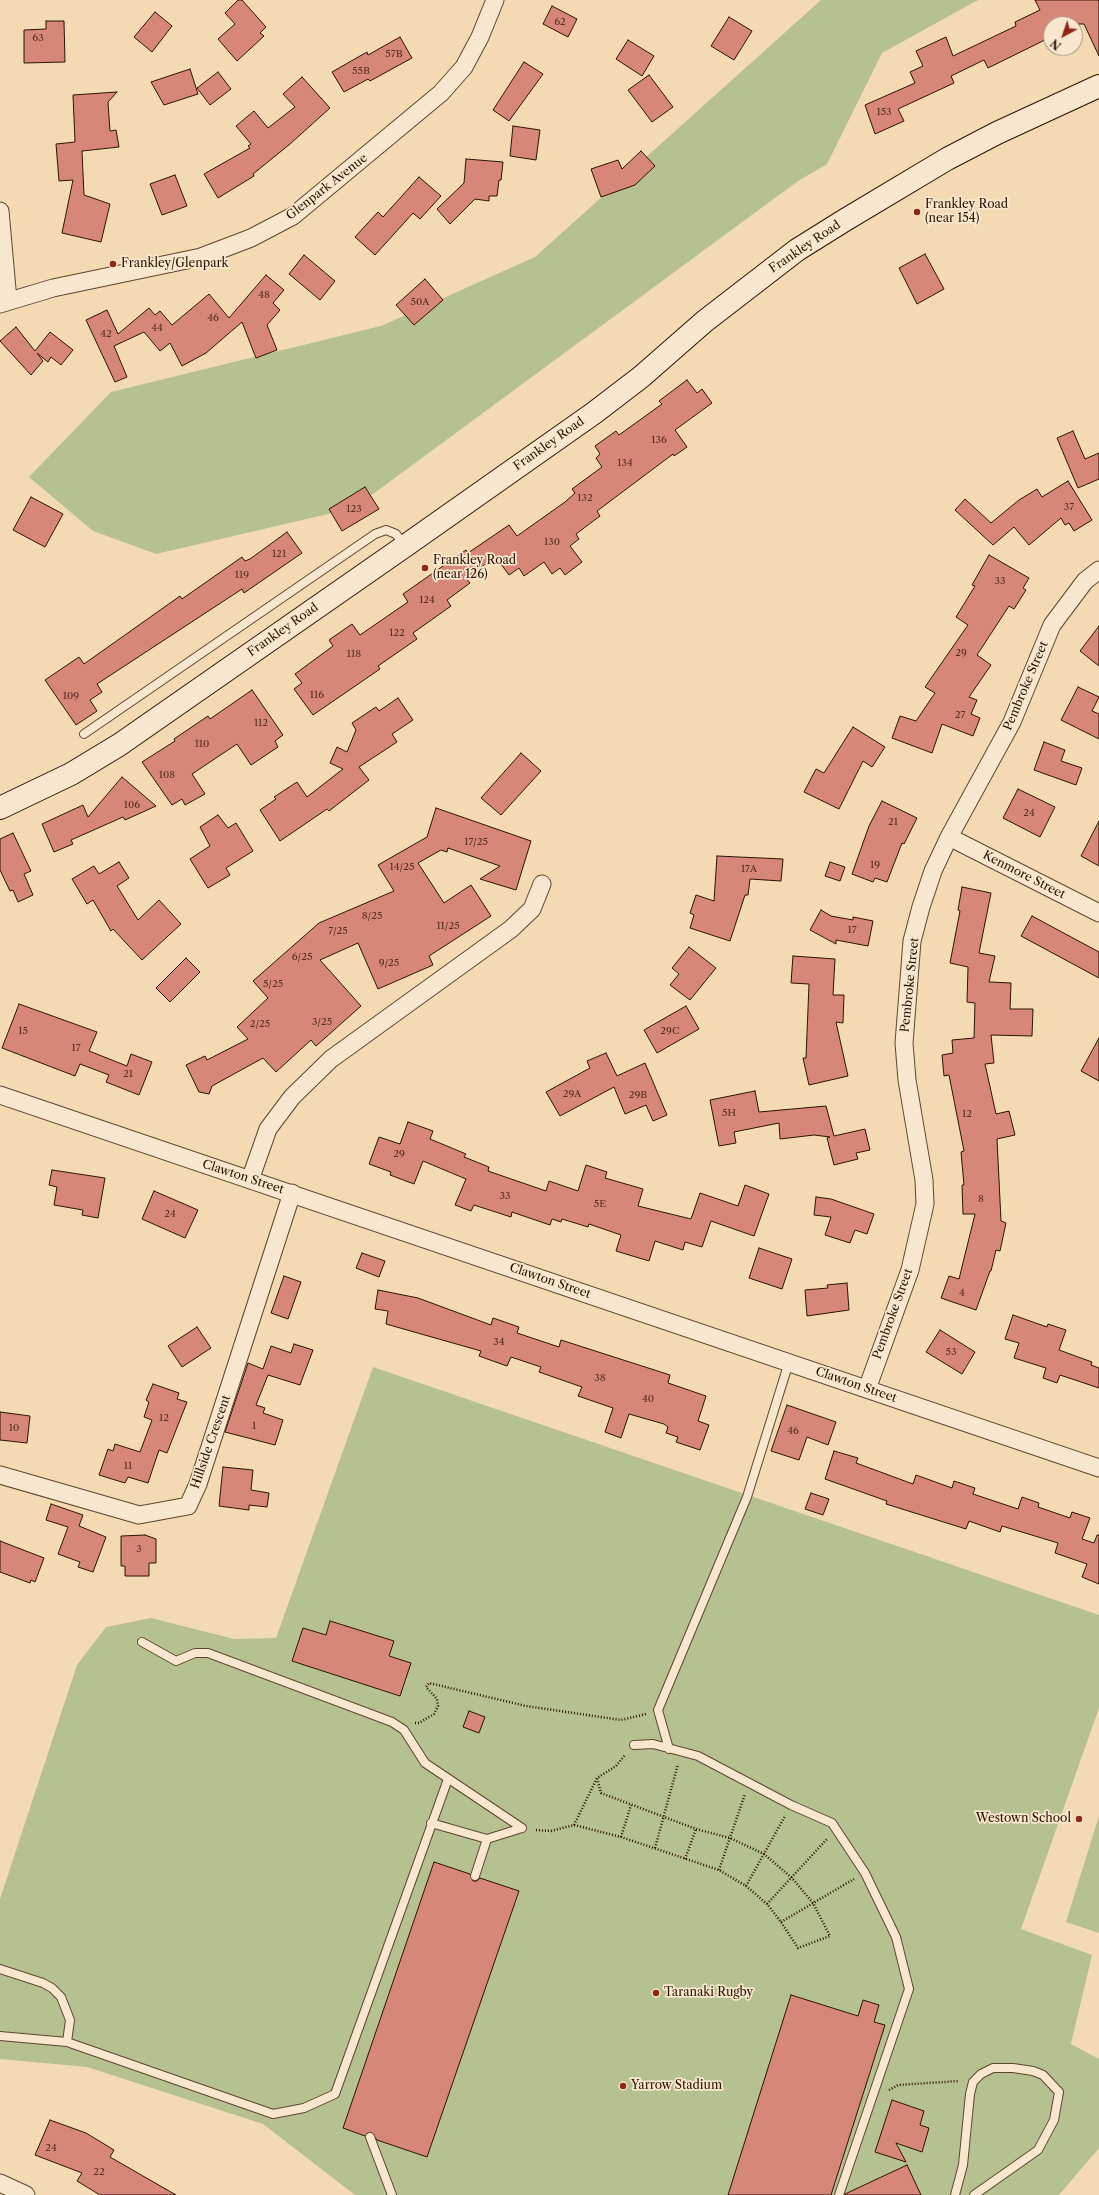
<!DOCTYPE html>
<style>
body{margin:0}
#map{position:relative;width:1099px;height:2195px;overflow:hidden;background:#f4dab3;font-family:"Libre Caslon Text",serif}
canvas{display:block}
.north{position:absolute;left:1043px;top:16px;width:40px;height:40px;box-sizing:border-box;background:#f8e7ce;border:1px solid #a6927d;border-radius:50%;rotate:220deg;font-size:11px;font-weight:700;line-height:16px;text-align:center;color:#2c1303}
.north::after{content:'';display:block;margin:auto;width:14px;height:18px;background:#8f2418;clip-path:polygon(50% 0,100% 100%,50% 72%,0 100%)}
</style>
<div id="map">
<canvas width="1099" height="2195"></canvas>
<div class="north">N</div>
</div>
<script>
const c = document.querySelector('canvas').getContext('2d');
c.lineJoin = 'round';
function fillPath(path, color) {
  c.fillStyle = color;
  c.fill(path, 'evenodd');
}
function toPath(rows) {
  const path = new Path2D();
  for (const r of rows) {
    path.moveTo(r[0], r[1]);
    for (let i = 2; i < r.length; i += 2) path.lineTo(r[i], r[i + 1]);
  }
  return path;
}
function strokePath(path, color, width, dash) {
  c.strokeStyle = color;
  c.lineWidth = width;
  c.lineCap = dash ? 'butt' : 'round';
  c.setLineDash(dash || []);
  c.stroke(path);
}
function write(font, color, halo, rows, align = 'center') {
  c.font = font + ' "Libre Caslon Text",serif';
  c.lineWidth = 3.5;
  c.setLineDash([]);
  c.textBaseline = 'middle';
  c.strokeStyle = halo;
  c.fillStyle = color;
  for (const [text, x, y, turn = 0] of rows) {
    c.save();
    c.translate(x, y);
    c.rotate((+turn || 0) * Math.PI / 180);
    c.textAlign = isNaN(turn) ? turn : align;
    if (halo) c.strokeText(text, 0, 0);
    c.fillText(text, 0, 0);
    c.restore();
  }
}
const green = toPath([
 [821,0,978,0,882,53,827,164,798,181,354,508,156,554,93,531,29,477,111,392,381,326,535,257],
 [373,1367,1099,1615,1099,1708,1021,1929,1092,1955,1071,2044,1099,2059,1099,2148,1059,2195,355,2195,263,2124,87,2067,0,2059,0,1899,77,1665,106,1627,151,1618,234,1639,276,1638],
 [1099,1816,1099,1933,1066,1922]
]);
const building = toPath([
 [238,0,242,0,266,27,260,33,264,36,237,61,218,39,235,24,225,13,238,0],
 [1035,0,1099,0,1099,56,1084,24,1051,24,1051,37,988,68,984,60,951,76,954,83,898,109,904,121,875,134,865,105,915,83,910,72,923,66,916,51,946,37,953,56,1016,26,1015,22,1040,10,1035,0],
 [552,6,577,19,568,37,543,24,552,6],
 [155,12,172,26,152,52,134,37,155,12],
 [729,17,752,31,734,60,711,46,729,17],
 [46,21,64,21,65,62,24,63,24,30,46,29,46,21],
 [400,37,412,58,370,81,368,79,344,92,332,72,367,52,368,55,400,37],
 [628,40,654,56,642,76,616,59,628,40],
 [524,62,543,74,509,121,493,110,524,62],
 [190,69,198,94,164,105,151,82,190,69],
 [218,72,231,89,210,105,197,88,218,72],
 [649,75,673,107,652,122,628,90,649,75],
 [302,77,330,108,290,144,253,174,254,176,218,198,204,174,250,148,248,146,251,144,236,126,254,111,268,128,295,107,283,94,302,77],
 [117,92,108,102,110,131,116,130,119,147,82,151,84,195,110,204,101,242,62,233,73,180,59,181,56,144,75,142,73,95,117,92],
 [513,126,540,130,536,160,510,156,513,126],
 [641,151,655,166,635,185,601,197,591,169,618,160,622,169,641,151],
 [466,159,503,162,501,180,499,180,497,196,489,196,489,201,475,199,450,224,437,209,464,183,466,159],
 [175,175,187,206,162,215,150,184,175,175],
 [419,177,441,196,420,219,413,213,375,255,355,237,378,212,383,217,419,177],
 [925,254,944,289,917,304,899,268,925,254],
 [304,255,335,281,320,300,289,274,304,255],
 [266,275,284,290,273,303,280,310,267,325,277,350,256,358,242,322,206,353,182,366,170,343,160,351,144,332,114,346,127,377,115,382,86,320,107,310,118,334,149,308,155,315,160,311,172,325,209,294,229,318,266,275],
 [425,279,443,300,414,325,396,305,425,279],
 [16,327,35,351,50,332,73,350,61,365,51,357,48,362,37,353,43,361,31,375,0,341,16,327],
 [687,380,697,393,702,389,712,403,675,430,687,447,674,456,673,454,597,511,600,516,576,534,579,539,570,546,582,562,565,575,560,568,552,574,544,562,524,576,519,568,509,575,498,560,496,561,494,558,466,578,470,583,447,600,451,606,413,633,417,639,378,666,380,669,313,715,294,689,302,683,295,674,333,646,329,640,352,624,360,635,408,602,403,594,466,550,468,553,509,525,517,536,565,502,575,493,572,489,602,467,596,458,600,454,595,446,616,431,619,435,662,404,659,401,687,380],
 [1073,431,1085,459,1099,453,1099,479,1078,488,1057,438,1073,431],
 [1068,481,1092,520,1074,531,1069,523,1065,525,1061,518,1029,545,1014,527,993,545,955,510,965,499,991,523,1019,500,1037,489,1042,497,1068,481],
 [365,487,379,509,342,531,329,509,365,487],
 [31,497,63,514,45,547,13,530,31,497],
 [287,532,302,553,244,593,242,589,97,684,102,692,90,700,97,711,76,725,45,680,79,657,84,664,180,596,182,599,242,557,245,561,250,559,287,532],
 [989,555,1029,578,1023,588,1026,590,1014,609,1009,606,977,655,991,665,969,697,977,700,971,714,980,718,973,736,942,724,932,753,892,738,900,716,916,721,935,693,925,687,968,625,956,617,975,586,972,585,989,555],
 [1099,626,1099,666,1080,651,1099,626],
 [1078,687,1099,697,1092,711,1099,714,1099,739,1061,720,1078,687],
 [252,690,283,735,275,741,278,747,251,765,237,744,192,774,205,794,185,805,182,799,172,805,142,762,175,741,174,739,208,716,210,719,252,690],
 [398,698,413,720,392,734,397,742,359,767,369,780,329,811,327,809,280,841,260,810,276,799,274,797,297,782,307,797,343,769,330,763,337,747,347,752,356,730,352,723,376,707,379,711,398,698],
 [853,727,885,747,872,767,863,761,839,809,804,792,816,769,824,773,853,727],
 [1044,742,1065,750,1061,761,1082,768,1076,785,1034,770,1044,742],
 [521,753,541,771,501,815,481,798,521,753],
 [122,777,156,806,125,820,123,817,71,840,73,844,54,852,42,824,83,805,88,817,122,777],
 [1018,789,1055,807,1040,837,1003,818,1018,789],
 [882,801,917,818,904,844,902,843,887,882,875,878,873,882,852,874,869,826,882,801],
 [436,808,531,841,516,890,480,879,500,866,448,848,447,852,441,850,418,863,444,903,471,885,491,916,429,956,433,965,378,989,358,943,320,960,361,1006,316,1046,311,1040,276,1072,263,1058,212,1086,209,1094,199,1092,186,1065,205,1056,207,1060,248,1039,237,1027,268,998,253,981,319,923,394,891,378,865,427,837,436,808],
 [218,815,228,828,236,823,253,851,226,868,230,875,208,888,190,859,210,846,200,827,218,815],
 [1099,821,1099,866,1081,856,1099,821],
 [13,833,31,871,24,874,33,895,18,902,13,890,10,891,0,870,0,839,13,833],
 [717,856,783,859,781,881,750,879,748,895,745,895,730,941,690,928,694,915,690,913,696,895,714,901,717,856],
 [119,862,129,878,117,886,138,920,159,900,181,924,142,960,113,929,111,931,93,900,87,904,72,879,94,866,99,874,119,862],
 [830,862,845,867,840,881,825,876,830,862],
 [962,887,991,893,979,953,995,956,989,982,1011,983,1010,1009,1033,1009,1032,1036,991,1035,994,1063,985,1064,996,1114,1009,1111,1015,1135,997,1139,1001,1221,1006,1223,1000,1251,996,1250,991,1271,990,1271,976,1310,941,1298,949,1276,959,1279,975,1214,963,1214,962,1185,964,1185,961,1152,964,1151,949,1075,944,1076,942,1055,953,1053,952,1040,974,1038,975,1003,967,1002,968,967,950,963,960,911,958,910,962,887],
 [821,910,831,916,853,920,853,917,873,921,868,946,836,940,836,944,810,930,821,910],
 [1032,916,1099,952,1099,978,1021,936,1032,916],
 [689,947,716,968,690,1000,670,985,679,974,672,968,689,947],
 [793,956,835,959,833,995,844,995,843,1023,836,1022,848,1076,809,1085,803,1058,806,1058,809,984,791,983,793,956],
 [186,958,200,972,170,1002,156,988,186,958],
 [19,1004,97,1032,89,1051,127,1066,131,1054,152,1062,139,1095,106,1082,109,1075,80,1064,75,1076,2,1048,19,1004],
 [686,1006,699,1029,657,1053,644,1030,686,1006],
 [1099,1038,1099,1081,1081,1071,1099,1038],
 [606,1053,617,1076,645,1063,667,1115,653,1121,646,1105,625,1114,614,1087,560,1116,546,1092,590,1068,587,1061,606,1053],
 [755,1091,759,1112,826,1106,834,1136,865,1129,870,1150,856,1153,858,1159,834,1165,827,1138,830,1137,814,1135,780,1139,779,1123,734,1132,736,1143,719,1146,710,1100,755,1091],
 [408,1122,433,1131,430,1139,466,1154,464,1157,489,1167,488,1171,546,1191,549,1181,578,1191,586,1165,607,1172,605,1178,643,1189,638,1206,691,1219,700,1193,738,1206,745,1185,769,1194,754,1236,711,1221,702,1247,685,1242,683,1250,655,1241,649,1261,616,1251,621,1235,589,1224,588,1227,562,1219,561,1222,552,1219,550,1225,512,1212,511,1217,474,1205,471,1211,455,1205,466,1179,423,1161,414,1184,390,1175,391,1172,369,1164,379,1137,400,1144,408,1122],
 [52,1170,105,1178,98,1218,82,1215,83,1210,54,1205,57,1187,49,1185,52,1170],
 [154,1191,198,1210,185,1238,142,1219,154,1191],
 [816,1197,831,1199,874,1214,867,1234,855,1230,850,1243,825,1235,831,1217,814,1215,816,1197],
 [759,1248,792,1259,782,1289,749,1278,759,1248],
 [362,1253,385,1261,379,1277,356,1268,362,1253],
 [284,1276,301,1282,288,1319,271,1313,284,1276],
 [847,1283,849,1310,807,1316,805,1290,828,1288,827,1285,847,1283],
 [378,1290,418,1298,491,1325,493,1318,519,1327,517,1333,559,1347,561,1340,670,1375,668,1383,706,1396,698,1421,709,1425,700,1450,676,1442,678,1437,666,1433,668,1427,664,1424,629,1414,621,1438,605,1432,613,1408,578,1396,582,1387,539,1372,541,1367,511,1357,507,1366,479,1356,481,1351,386,1324,388,1311,375,1309,378,1290],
 [1013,1315,1047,1327,1048,1324,1066,1330,1059,1350,1092,1362,1091,1365,1099,1368,1099,1388,1060,1375,1057,1383,1043,1378,1046,1368,1014,1358,1019,1343,1005,1339,1013,1315],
 [197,1327,211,1348,182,1367,168,1346,197,1327],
 [940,1330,975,1352,962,1374,926,1352,940,1330],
 [294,1344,313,1350,300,1385,268,1375,256,1405,265,1408,263,1413,283,1420,275,1445,225,1432,248,1363,263,1369,271,1346,291,1353,294,1344],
 [153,1384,179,1393,177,1399,187,1402,167,1453,159,1450,148,1483,128,1477,125,1483,99,1475,108,1449,113,1451,115,1444,140,1452,152,1420,144,1417,149,1402,146,1400,153,1384],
 [787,1405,836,1422,828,1445,807,1437,799,1460,771,1451,787,1405],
 [0,1412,30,1416,27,1443,0,1440,0,1412],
 [834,1451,858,1458,856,1463,913,1484,916,1475,952,1488,954,1481,975,1488,973,1494,1018,1509,1022,1497,1039,1503,1038,1507,1070,1518,1072,1512,1090,1518,1082,1539,1094,1543,1097,1535,1099,1535,1099,1584,1082,1577,1087,1564,1055,1553,1058,1543,1002,1526,1000,1532,969,1521,966,1529,886,1504,887,1501,825,1479,834,1451],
 [223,1467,253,1470,251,1490,269,1493,267,1507,249,1505,249,1510,219,1506,223,1467],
 [811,1493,829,1499,823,1515,805,1509,811,1493],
 [51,1504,83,1515,79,1526,106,1537,93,1572,78,1567,80,1562,58,1554,68,1527,46,1520,51,1504],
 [145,1535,156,1539,156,1563,149,1563,149,1576,125,1576,125,1566,121,1566,121,1536,145,1535],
 [0,1541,44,1558,35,1582,31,1580,30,1583,0,1572,0,1541],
 [330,1621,394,1641,389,1656,411,1663,400,1696,292,1661,303,1628,326,1635,330,1621],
 [469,1711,485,1717,479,1733,463,1727,469,1711],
 [434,1862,470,1874,473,1881,477,1881,480,1878,519,1891,427,2157,377,2140,371,2132,365,2136,343,2128,434,1862],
 [791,1995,858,2016,863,2000,879,2005,874,2022,885,2025,831,2195,728,2195,791,1995],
 [892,2100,924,2111,920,2125,929,2128,922,2152,896,2143,906,2162,875,2152,892,2100],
 [50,2120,86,2133,114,2150,110,2157,176,2195,100,2195,77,2181,82,2173,35,2155,50,2120],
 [907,2165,921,2195,845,2195,845,2194,907,2165]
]);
const path = toPath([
 [415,1723,419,1723,434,1714,438,1706,437,1699,426,1687,429,1683,526,1706,621,1720,646,1714],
 [574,1825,597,1778,616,1766,625,1755],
 [536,1830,551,1831,574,1825,621,1837,719,1870,746,1886,767,1904,781,1922,798,1948,830,1936,813,1903,792,1878,764,1854,730,1838,696,1829,601,1793,597,1778],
 [621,1837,631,1805],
 [655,1848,678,1764],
 [685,1859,696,1829],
 [719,1870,745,1794],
 [746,1886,785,1816],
 [767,1904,827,1839],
 [781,1922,854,1879],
 [889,2090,898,2085,959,2081]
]);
const lane = toPath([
 [84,734,375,534,386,530,396,534,405,546],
 [142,1642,176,1661,195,1653,208,1653,392,1722,404,1730,425,1763,522,1828],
 [634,1745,653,1744,698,1756,791,1805,832,1823,865,1873,896,1937,909,1989,839,2195],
 [669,1749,658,1710,747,1497,789,1362],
 [431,1823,487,1839],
 [475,1876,487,1839,522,1828],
 [0,1969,43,1983,52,1988,61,1997,70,2020,67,2042],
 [0,2036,67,2042,273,2114,304,2108,335,2094,448,1779],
 [370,2137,392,2195],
 [955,2195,963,2165,970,2094,973,2082,981,2074,993,2068,1013,2068,1033,2071,1043,2075,1059,2092,1054,2120,1038,2150,974,2195]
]);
const street = toPath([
 [0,211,8,300],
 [0,304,53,288,201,257,251,238,293,216,441,93,464,67,480,37,495,0],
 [949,837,1099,913],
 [0,1095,1099,1468],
 [250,1180,268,1129,292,1097,331,1059,511,929,532,909,542,884],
 [867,1389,910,1270,925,1204,924,1180,907,1080,904,1043,912,941,921,907,933,871,949,837,1012,722,1052,625,1085,581,1099,570],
 [0,1475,139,1515,188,1506,198,1484,292,1193],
 [0,2183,26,2195]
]);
const secondary = toPath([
 [0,808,71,774,119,745,405,546,594,413,641,377,705,321,797,250,845,220,947,159,997,133,1099,86]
]);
const markers = [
 [917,212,4,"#8f2418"],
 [113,264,4,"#8f2418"],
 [425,568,4,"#8f2418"],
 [1079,1819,4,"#8f2418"],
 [656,1993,4,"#8f2418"],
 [623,2086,4,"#8f2418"]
];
const numberNames = [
 ["62",560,22],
 ["63",38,38],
 ["57B",394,54],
 ["55B",361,71],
 ["153",884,112],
 ["48",264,295],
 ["50A",420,302],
 ["46",213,318],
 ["44",157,328],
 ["42",106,334],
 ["136",659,440],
 ["134",625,463],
 ["132",585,498],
 ["37",1069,507],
 ["123",354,509],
 ["130",552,542],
 ["121",279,554],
 ["119",242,575],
 ["33",1000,581],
 ["124",427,600],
 ["122",397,633],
 ["29",961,653],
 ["118",354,654],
 ["116",317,695],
 ["109",71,696],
 ["27",960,715],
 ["112",261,723],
 ["110",202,744],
 ["108",167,775],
 ["106",132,805],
 ["24",1029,813],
 ["21",893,822],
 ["17/25",476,842],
 ["19",875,865],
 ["14/25",402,867],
 ["17A",749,869],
 ["8/25",372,916],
 ["11/25",448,926],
 ["17",852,930],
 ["7/25",338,931],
 ["6/25",302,957],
 ["9/25",389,963],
 ["5/25",273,984],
 ["3/25",322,1022],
 ["2/25",260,1024],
 ["15",23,1031],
 ["29C",670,1031],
 ["17",76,1048],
 ["21",128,1074],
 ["29A",572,1094],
 ["29B",638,1095],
 ["5H",729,1113],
 ["12",967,1114],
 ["29",399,1154],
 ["33",505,1196],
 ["8",981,1199],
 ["5E",600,1204],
 ["24",170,1214],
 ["4",962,1293],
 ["34",499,1342],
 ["53",951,1352],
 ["38",600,1378],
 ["40",648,1399],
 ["12",164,1418],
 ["1",254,1426],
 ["10",14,1428],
 ["46",793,1431],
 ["11",128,1466],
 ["3",139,1549],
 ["24",51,2148],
 ["22",99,2172]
];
const streetNames = [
 ["Glenpark Avenue",327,187,-38],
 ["Frankley Road",805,247,-34],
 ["Frankley Road",549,444,-35],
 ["Frankley Road",283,630,-35],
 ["Pembroke Street",1026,686,-67],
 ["Kenmore Street",1024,875,27],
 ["Pembroke Street",910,985,-84],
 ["Clawton Street",243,1177,18],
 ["Clawton Street",550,1281,19],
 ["Pembroke Street",893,1314,-70],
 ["Clawton Street",856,1385,19],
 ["Hillside Crescent",211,1442,-71]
];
const poiNames = [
 ["Frankley Road",925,205],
 ["(near 154)",925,219],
 ["Frankley/Glenpark",121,264],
 ["Frankley Road",433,561],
 ["(near 126)",433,575],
 ["Westown School",1071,1819,"right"],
 ["Taranaki Rugby",664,1993],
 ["Yarrow Stadium",631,2086]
];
fillPath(green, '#b5c191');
fillPath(building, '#d7877a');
strokePath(building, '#2c1303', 1);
strokePath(lane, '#5e452f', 10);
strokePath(street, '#5e452f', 19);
strokePath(secondary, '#2c1303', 24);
strokePath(path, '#2c1303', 2.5, [1, 2]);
strokePath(lane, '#f8e7ce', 8);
strokePath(street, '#f8e7ce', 17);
strokePath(secondary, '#f8e7ce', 22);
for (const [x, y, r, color] of markers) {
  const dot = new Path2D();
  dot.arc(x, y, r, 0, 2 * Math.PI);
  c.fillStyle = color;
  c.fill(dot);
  strokePath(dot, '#f8e7ce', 1.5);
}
write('10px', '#573021', null, numberNames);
write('12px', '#2c1303', '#f8e7ce', streetNames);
write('12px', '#2c1303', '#f8e7ce', poiNames, 'left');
</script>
